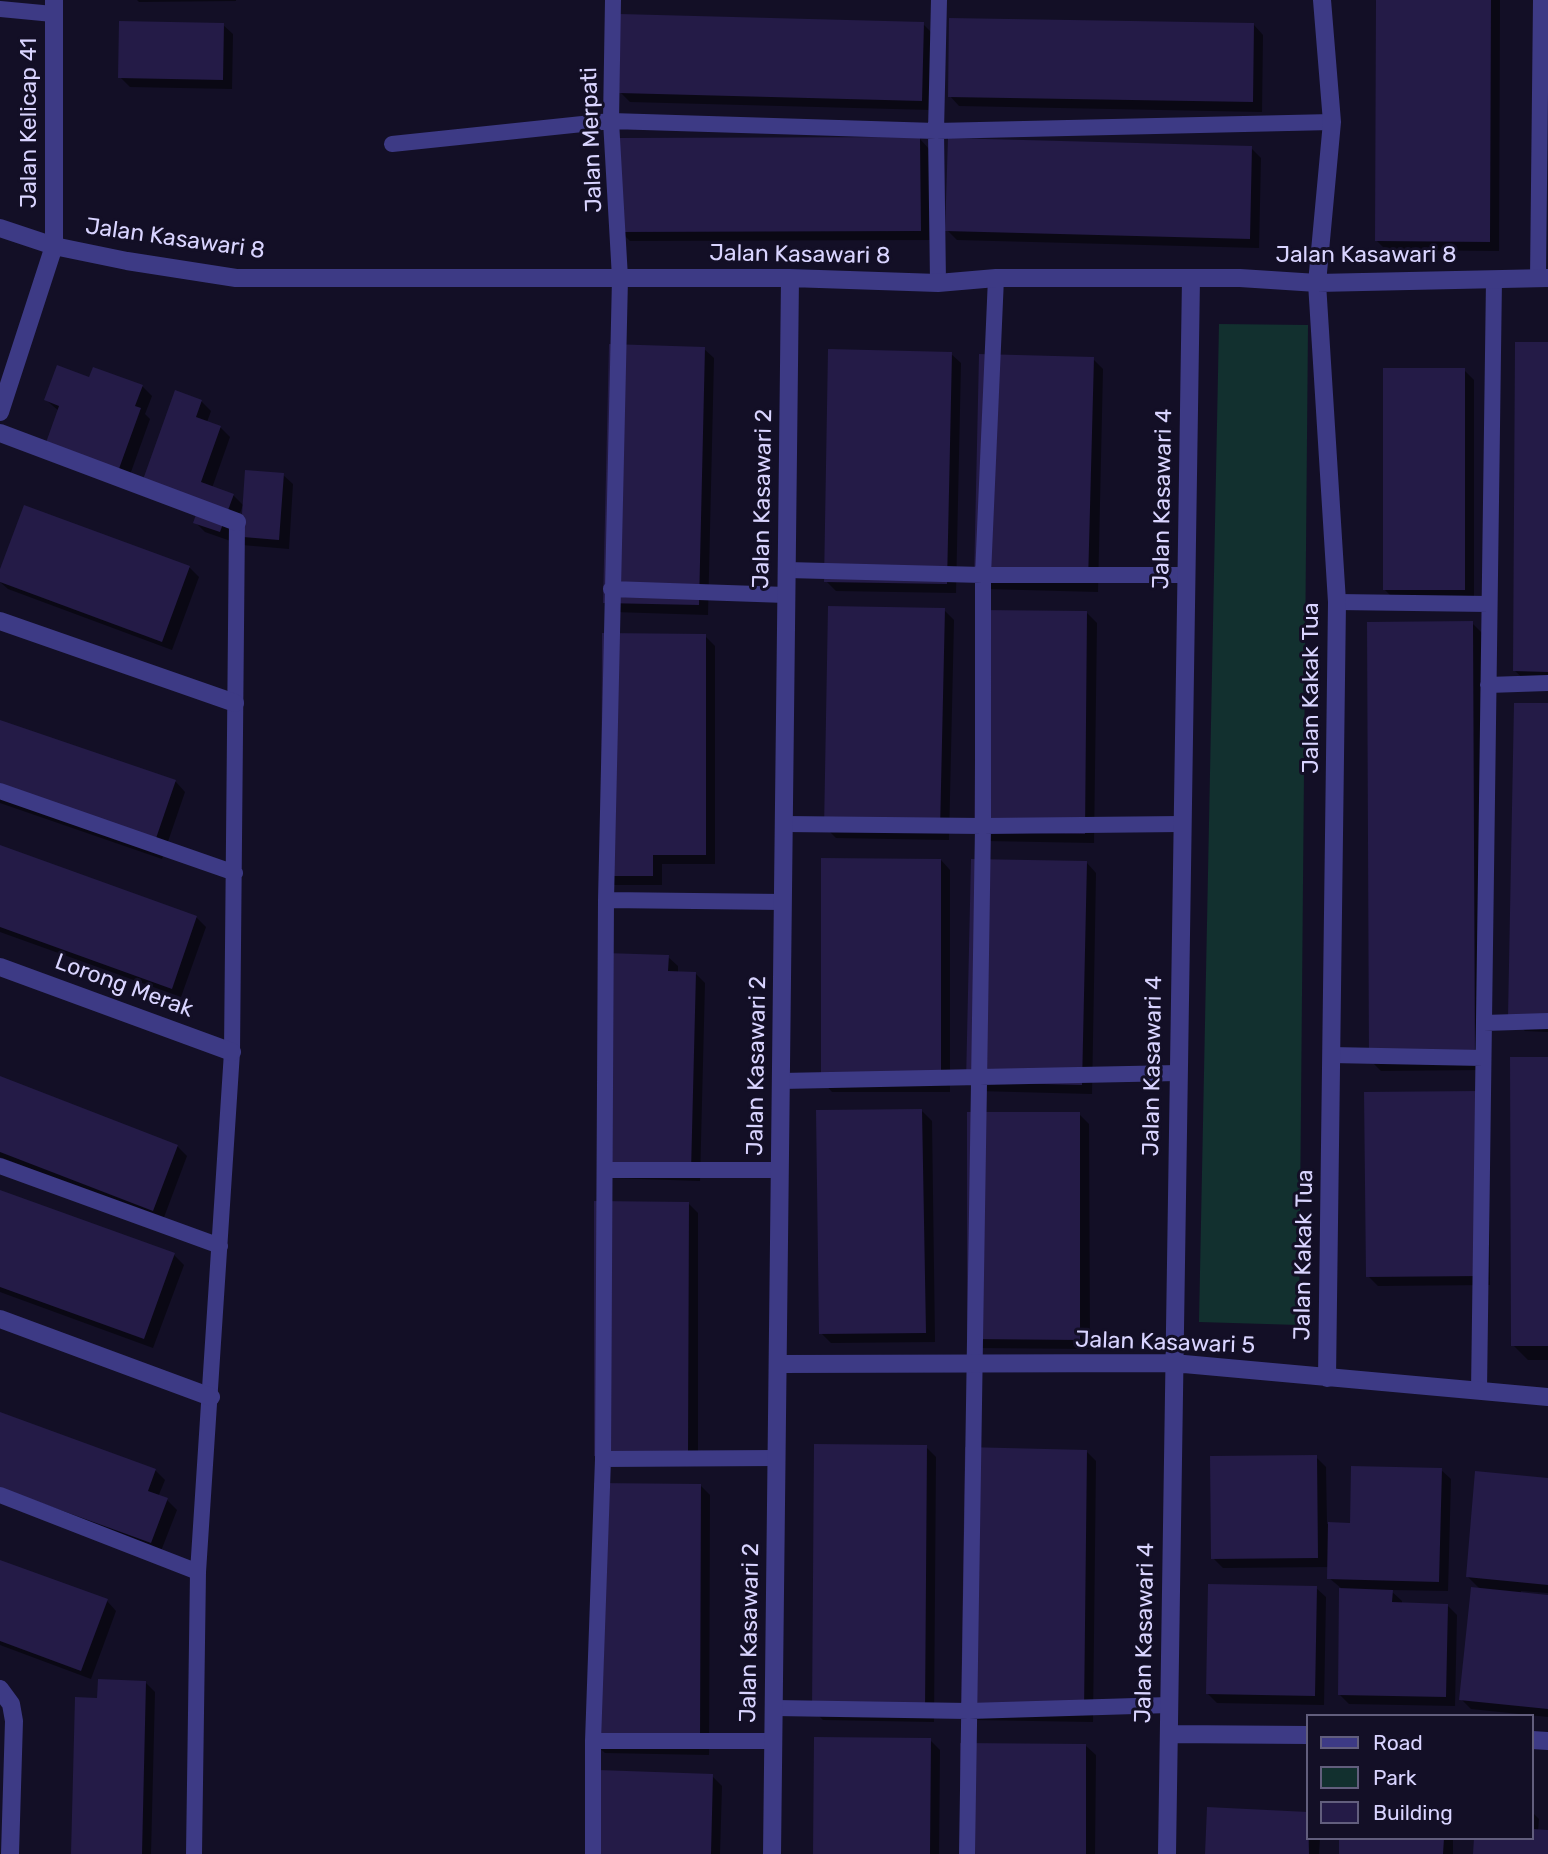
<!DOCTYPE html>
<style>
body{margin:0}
#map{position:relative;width:1548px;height:1854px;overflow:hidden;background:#130f26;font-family:Rubik,sans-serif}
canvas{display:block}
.legend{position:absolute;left:1306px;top:1714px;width:228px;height:126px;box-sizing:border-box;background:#130f26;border:2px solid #625e7d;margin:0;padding:9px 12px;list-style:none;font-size:21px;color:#d9d4ff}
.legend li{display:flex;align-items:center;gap:14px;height:35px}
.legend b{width:35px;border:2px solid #625e7d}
</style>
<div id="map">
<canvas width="1548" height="1854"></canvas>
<ul class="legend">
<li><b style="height:9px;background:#3d3a85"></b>Road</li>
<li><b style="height:19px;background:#12302f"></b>Park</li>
<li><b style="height:19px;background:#241b47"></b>Building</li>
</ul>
</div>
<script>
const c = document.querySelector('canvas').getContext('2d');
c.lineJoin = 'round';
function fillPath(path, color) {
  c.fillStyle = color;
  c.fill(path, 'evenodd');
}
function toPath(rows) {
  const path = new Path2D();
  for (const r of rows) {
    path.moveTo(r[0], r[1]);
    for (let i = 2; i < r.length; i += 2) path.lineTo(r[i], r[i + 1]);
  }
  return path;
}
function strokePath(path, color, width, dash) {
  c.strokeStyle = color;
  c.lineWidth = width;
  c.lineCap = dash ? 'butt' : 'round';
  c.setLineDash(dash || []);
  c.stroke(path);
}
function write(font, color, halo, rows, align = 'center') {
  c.font = font + ' Rubik,sans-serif';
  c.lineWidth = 6;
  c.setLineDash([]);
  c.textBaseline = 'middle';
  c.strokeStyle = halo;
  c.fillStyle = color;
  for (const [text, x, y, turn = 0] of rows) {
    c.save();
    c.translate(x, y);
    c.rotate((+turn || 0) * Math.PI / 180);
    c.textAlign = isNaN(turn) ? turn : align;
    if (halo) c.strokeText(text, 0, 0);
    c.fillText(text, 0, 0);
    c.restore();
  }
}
const green = toPath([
 [1219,324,1308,325,1299,1325,1199,1322]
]);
const shadow = toPath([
 [137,0,236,0,236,1,139,2],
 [1378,0,1500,0,1499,251,1386,250,1376,240],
 [923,24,933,34,931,110,630,102,620,92],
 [223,25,233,34,232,89,130,87,120,77],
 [1254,25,1263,35,1262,112,959,106,950,96],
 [920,139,929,149,930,240,630,241,620,231],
 [1251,148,1261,158,1259,248,957,240,947,230],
 [1548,344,1548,686,1530,685,1515,671],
 [704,349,714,358,708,615,614,612],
 [951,354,961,363,956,593,836,591,826,581],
 [1093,359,1103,369,1098,592,986,589],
 [1464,370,1474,380,1474,599,1394,599,1384,589],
 [91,379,142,386,152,396,145,414,150,419,126,486,59,411,46,400],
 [201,401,211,411,207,422,220,427,230,437,212,488,233,495,243,505,239,516,244,516,283,475,293,484,289,549,242,545,205,532,195,522,198,514,152,497],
 [189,567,199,577,172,650,8,589,0,582,0,574],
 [944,610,954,620,949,840,836,838,826,828],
 [1087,613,1097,623,1094,843,986,841],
 [1472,623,1482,633,1484,1070,1381,1071,1371,1061],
 [705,636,715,646,715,864,662,864,662,885,612,885,602,875],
 [1548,705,1548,1032,1525,1031,1510,1017],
 [0,722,176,782,185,792,162,859,0,803],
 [0,847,196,917,206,927,181,997,0,932],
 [941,860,950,870,950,1092,832,1092,823,1082],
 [1087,863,1096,873,1092,1094,977,1091],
 [668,957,678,966,678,973,695,973,705,983,700,1181,612,1178],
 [1548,1059,1548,1360,1528,1360,1513,1345],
 [0,1078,177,1146,187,1156,163,1220,0,1157],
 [1488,1103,1490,1285,1378,1286,1368,1276],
 [922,1111,932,1121,935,1342,831,1343,821,1333],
 [1079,1114,1089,1124,1090,1349,979,1348],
 [0,1191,174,1255,184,1265,153,1348,0,1292],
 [688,1203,698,1213,698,1465,605,1465],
 [0,1414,155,1470,165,1480,158,1497,167,1500,177,1510,161,1551,0,1493],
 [926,1447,936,1457,934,1722,823,1720,814,1711],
 [1086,1451,1096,1461,1093,1722,973,1720],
 [1316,1457,1326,1467,1327,1524,1351,1525,1441,1470,1451,1479,1448,1591,1390,1590,1402,1601,1402,1604,1447,1605,1457,1615,1455,1706,1349,1704,1339,1694,1341,1588,1329,1578,1329,1567,1223,1568,1213,1558],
 [1548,1479,1548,1593,1521,1591,1521,1594,1548,1597,1548,1717,1471,1709,1461,1699,1481,1590,1468,1577],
 [700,1485,710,1495,709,1755,605,1753,595,1744],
 [0,1561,107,1601,116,1611,91,1679,0,1645],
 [1316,1588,1326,1597,1324,1705,1217,1703,1207,1693],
 [146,1683,155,1692,151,1854,73,1854],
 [930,1740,940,1750,939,1854,814,1854],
 [1086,1746,1096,1755,1095,1854,961,1854],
 [712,1776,722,1786,720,1854,597,1854],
 [1209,1809,1308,1814,1308,1838,1320,1838,1319,1854,1207,1854],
 [1532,1812,1539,1819,1538,1831,1548,1831,1548,1854,1475,1854,1532,1838],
 [1341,1838,1453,1838,1453,1854,1340,1854]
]);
const building = toPath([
 [1376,0,1491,0,1490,242,1375,241],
 [620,14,924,22,922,101,619,93],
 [949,18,1254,23,1253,102,948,97],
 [119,21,224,23,223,80,118,78],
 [920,137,921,231,619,232,619,138],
 [948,138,1252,146,1250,239,945,231],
 [1515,342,1548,342,1548,672,1513,671],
 [609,344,705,347,699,605,603,603],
 [828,349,952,352,947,584,824,582],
 [979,354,1094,357,1088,583,974,579],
 [57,365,89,377,93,367,143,385,135,406,141,408,116,477,43,451,59,406,44,400],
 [1383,368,1465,368,1465,590,1383,590],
 [175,390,202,400,196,417,221,426,201,482,234,494,220,532,193,523,198,509,140,488],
 [245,470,284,473,279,540,231,536,232,513,242,514],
 [24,505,190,566,162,642,0,582,0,569],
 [828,606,945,608,940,831,824,829],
 [977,610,1087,611,1085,834,974,832],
 [1473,621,1475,1061,1369,1062,1367,622],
 [602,633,706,634,706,855,653,855,653,876,601,876],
 [1514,703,1548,703,1548,1018,1508,1017],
 [0,720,176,780,152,850,0,798],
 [0,845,197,916,172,989,0,927],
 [821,858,941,859,941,1083,821,1083],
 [971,859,1087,861,1082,1085,966,1082],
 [605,953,669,955,668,971,696,972,691,1172,600,1169],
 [1510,1057,1548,1057,1548,1346,1511,1346],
 [0,1076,178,1145,153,1211,0,1152],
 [1479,1091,1481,1276,1366,1277,1364,1092],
 [922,1109,926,1333,819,1334,816,1110],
 [967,1112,1080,1112,1080,1340,967,1339],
 [0,1190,175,1253,144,1339,0,1287],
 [594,1201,689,1202,688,1456,594,1456],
 [0,1412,156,1469,148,1491,168,1498,151,1543,0,1488],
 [814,1444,927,1445,925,1713,812,1711],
 [965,1447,1087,1450,1084,1713,961,1711],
 [1317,1455,1318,1558,1211,1559,1210,1456],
 [1351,1466,1442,1468,1439,1582,1327,1579,1328,1522,1350,1523],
 [1475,1471,1548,1478,1548,1585,1466,1577],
 [594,1483,701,1484,700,1746,594,1744],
 [0,1560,108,1599,81,1671,0,1641],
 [1208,1584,1317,1586,1315,1696,1206,1694],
 [1471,1587,1548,1595,1548,1709,1459,1700],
 [1339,1588,1393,1590,1392,1602,1448,1604,1446,1697,1338,1695],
 [98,1679,146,1681,142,1854,71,1854,75,1697,97,1698],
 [814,1737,931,1738,930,1854,813,1854],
 [960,1743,1086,1744,1086,1854,960,1854],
 [598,1770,713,1774,711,1854,595,1854],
 [1207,1807,1308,1812,1309,1854,1205,1854],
 [1532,1829,1548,1830,1548,1854,1473,1854,1474,1838,1532,1838],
 [1339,1838,1444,1838,1443,1854,1339,1854]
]);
const lane = toPath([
 [0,9,53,14],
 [392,144,611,121,936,131,1332,122],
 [1538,278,1541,0],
 [938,283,936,131,939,0],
 [787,570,983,575,1186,575],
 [611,589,786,595],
 [1337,602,1489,604],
 [1488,685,1548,683],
 [0,791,235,873],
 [784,824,983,826,1182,824],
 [606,900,783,902],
 [1484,1023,1548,1021],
 [1331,1055,1483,1058],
 [781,1081,1178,1073],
 [0,1166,220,1246],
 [606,1170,780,1170],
 [1479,1391,1494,279],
 [603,1459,777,1458],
 [0,1495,198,1572],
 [774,1708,969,1711,1169,1705],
 [593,1741,774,1741],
 [194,1854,198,1572,232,1052,237,522],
 [593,1854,593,1741,603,1459,606,900,620,278,611,121,613,0],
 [967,1854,983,826,983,575,996,278]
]);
const street = toPath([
 [1322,0,1332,122,1317,283,1337,602,1327,1378],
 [0,228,54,246,127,261,236,278,790,278,938,283,996,278,1240,278,1317,283,1548,278],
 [0,412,54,246,54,0],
 [0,433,237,522],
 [0,621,235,703],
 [0,967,232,1052],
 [0,1319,211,1397],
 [778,1364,1173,1363,1548,1397],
 [0,1689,11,1704,14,1721,10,1854],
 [1169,1734,1308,1735],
 [1532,1740,1548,1741],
 [772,1854,790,278],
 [1167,1854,1191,278]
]);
const streetNames = [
 ["Jalan Kelicap 41",29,123,-90],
 ["Jalan Merpati",592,140,-92],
 ["Jalan Kasawari 8",175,239,8],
 ["Jalan Kasawari 8",800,255,1],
 ["Jalan Kasawari 8",1366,255],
 ["Jalan Kasawari 2",763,499,-89],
 ["Jalan Kasawari 4",1163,499,-89],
 ["Jalan Kakak Tua",1311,688,-90],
 ["Lorong Merak",124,986,20],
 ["Jalan Kasawari 2",757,1066,-89],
 ["Jalan Kasawari 4",1153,1066,-89],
 ["Jalan Kakak Tua",1304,1255,-89],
 ["Jalan Kasawari 5",1165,1343,2],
 ["Jalan Kasawari 2",750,1633,-89],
 ["Jalan Kasawari 4",1145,1633,-89]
];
fillPath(green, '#12302f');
fillPath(shadow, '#0007');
fillPath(building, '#241b47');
strokePath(lane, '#3d3a85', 16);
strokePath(street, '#3d3a85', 18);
write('23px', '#d9d4ff', '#130f26', streetNames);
</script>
